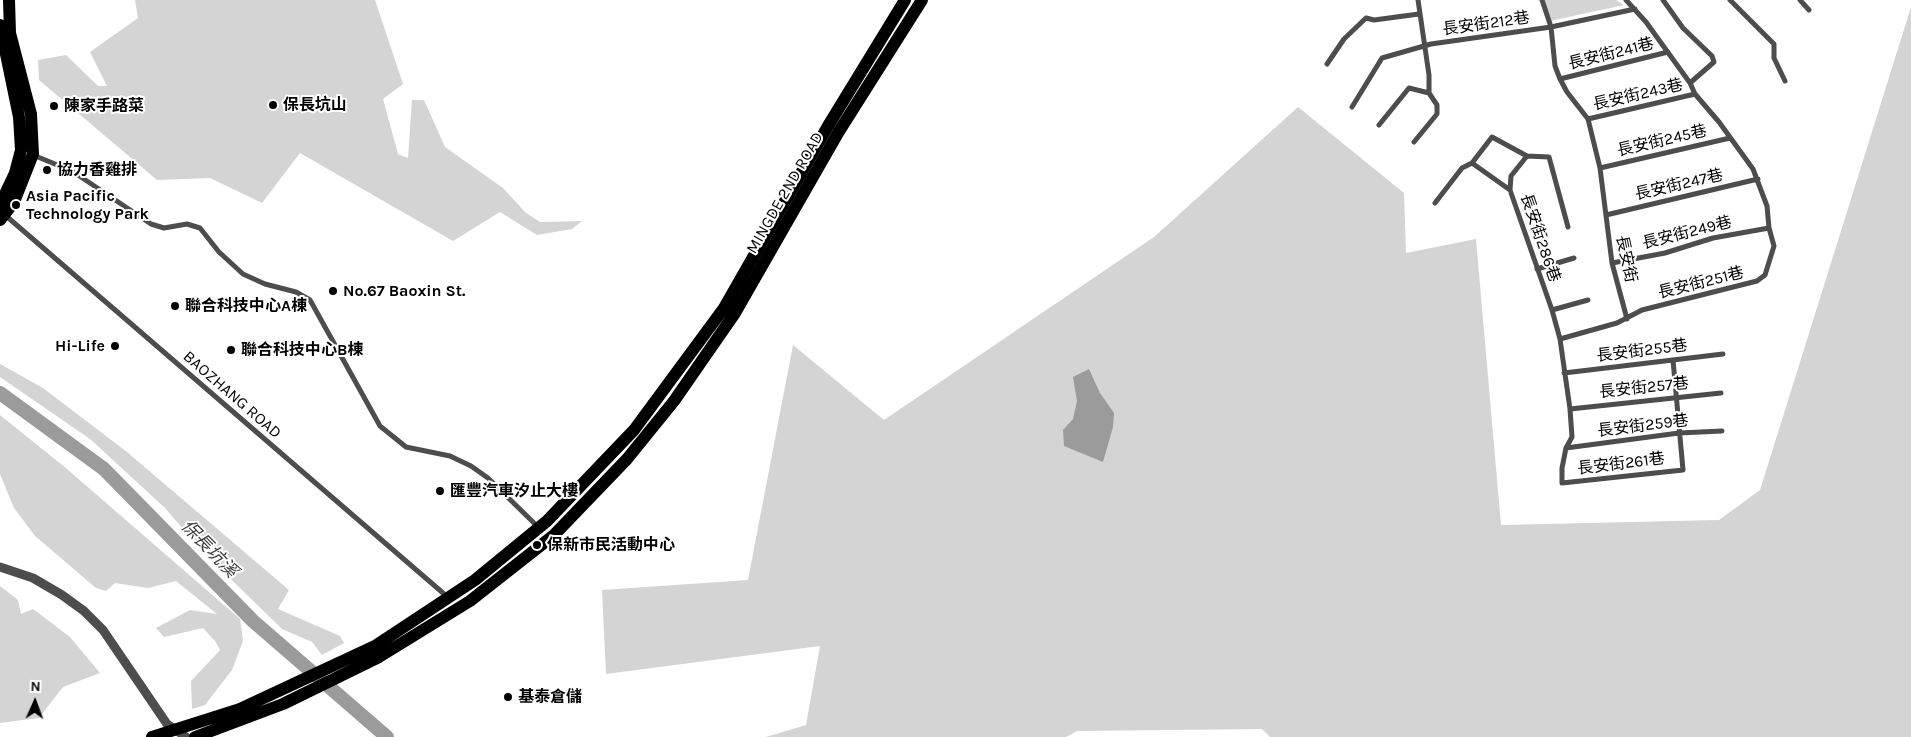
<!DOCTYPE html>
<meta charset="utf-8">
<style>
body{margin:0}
#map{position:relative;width:1911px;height:737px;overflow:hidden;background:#fff;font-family:Karla,sans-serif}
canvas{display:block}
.north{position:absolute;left:10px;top:677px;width:50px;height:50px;-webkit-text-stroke:4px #fff;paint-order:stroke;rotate:2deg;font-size:14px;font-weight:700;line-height:20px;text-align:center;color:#000}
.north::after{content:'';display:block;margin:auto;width:18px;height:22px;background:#000;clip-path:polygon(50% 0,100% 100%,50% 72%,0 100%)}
</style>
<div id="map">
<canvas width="1911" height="737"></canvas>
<div class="north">N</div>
</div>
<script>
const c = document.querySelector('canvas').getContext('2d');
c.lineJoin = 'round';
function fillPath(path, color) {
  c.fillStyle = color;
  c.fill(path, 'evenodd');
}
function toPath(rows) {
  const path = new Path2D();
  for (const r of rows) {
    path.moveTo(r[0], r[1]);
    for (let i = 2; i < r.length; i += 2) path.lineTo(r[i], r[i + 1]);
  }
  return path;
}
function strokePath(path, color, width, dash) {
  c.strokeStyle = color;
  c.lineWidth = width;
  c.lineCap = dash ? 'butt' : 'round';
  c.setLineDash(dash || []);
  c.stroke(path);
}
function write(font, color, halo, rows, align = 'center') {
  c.font = font + ' Karla,"Noto Sans TC",sans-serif';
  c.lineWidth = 4;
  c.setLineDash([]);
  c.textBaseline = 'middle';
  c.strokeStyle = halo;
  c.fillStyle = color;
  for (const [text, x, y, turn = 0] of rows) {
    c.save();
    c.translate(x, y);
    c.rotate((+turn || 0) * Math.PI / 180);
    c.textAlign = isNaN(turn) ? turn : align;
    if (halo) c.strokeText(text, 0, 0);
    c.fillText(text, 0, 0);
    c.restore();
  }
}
const green = toPath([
 [135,0,375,0,403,84,383,99,398,154,408,158,412,100,424,100,445,147,503,188,525,212,540,222,582,221,572,229,537,235,500,212,453,241,300,153,262,203,210,178,157,180,39,80,38,60,66,55,98,86,107,86,90,52,138,18],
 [1544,0,1616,0,1624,5,1550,21],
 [1911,7,1911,737,1270,737,1262,729,1077,731,1066,737,766,737,806,725,820,646,606,674,602,590,748,580,793,345,884,420,1154,237,1298,107,1404,193,1406,253,1476,239,1501,525,1719,520,1760,490],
 [0,364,43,388,127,452,289,590,278,609,340,636,344,643,322,655,312,642,282,629,201,550,165,508,90,439,0,377],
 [0,415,67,469,240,619,243,641,232,670,205,705,192,709,191,681,220,650,215,641,203,628,164,637,156,628,190,610,217,614,176,581,148,588,115,583,106,591,96,588,35,536,14,508,0,474],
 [0,586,18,600,21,614,33,609,70,637,100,673,63,687,39,718,0,723]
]);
const water = toPath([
 [1089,369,1100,393,1114,413,1113,427,1103,462,1064,446,1063,430,1073,419,1077,401,1073,377]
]);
const river = toPath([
 [0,393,104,469,253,621,387,737]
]);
const minor = toPath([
 [1418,0,1429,75,1429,93],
 [1542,0,1551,27,1555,66,1560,79,1567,92,1588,119,1600,168,1612,263,1627,319],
 [1663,0,1683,28,1712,56,1714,62,1690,83],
 [1730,0,1774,44,1774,58,1785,81],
 [1800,0,1809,10],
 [1327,64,1344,39,1366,18,1374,20,1419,14],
 [1560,79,1668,52],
 [1352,107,1382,58,1431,44,1551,27,1635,9],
 [1588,119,1695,94],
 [1379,125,1409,88,1429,93],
 [1414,142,1437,114,1437,105,1429,93],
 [33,155,72,171,151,224,164,228,187,224,200,228,219,252,243,274,265,284,296,292,310,300,380,426,406,447,450,456,471,466,488,478,534,523],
 [1527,156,1549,157,1568,227],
 [1472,163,1510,190,1552,310,1560,339,1570,409,1572,437,1566,448,1562,468,1562,483,1683,470,1673,360],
 [1600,168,1730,138],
 [1435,203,1462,168,1472,163,1492,137,1527,156,1511,176,1510,190],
 [5,215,443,593],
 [1606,215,1758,179],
 [1612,263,1665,253,1713,238,1769,228],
 [1537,269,1574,258],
 [1552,310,1588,300],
 [1560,339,1617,323,1642,310,1757,281,1765,275,1774,246,1769,228,1767,206,1753,169,1719,122,1695,94,1690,83,1646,22,1626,0],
 [1564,373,1723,354],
 [1570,409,1721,393],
 [1566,448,1679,433,1722,431]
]);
const tertiary = toPath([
 [0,567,33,578,62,595,84,611,103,630,167,724,186,737]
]);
const primary = toPath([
 [0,25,19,117,21,150,15,173,0,205],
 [0,220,14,202,33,154,31,114,10,33,9,0],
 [152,737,240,709,375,646,475,580,547,521,634,430,724,308,828,126,905,0],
 [195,737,283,704,379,657,470,601,554,535,627,459,674,401,735,313,838,133,922,0]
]);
const markers = [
 [273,105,5,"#000"],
 [54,106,5,"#000"],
 [47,170,5,"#000"],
 [16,205,5,"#000"],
 [333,291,5,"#000"],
 [175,306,5,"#000"],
 [115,346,5,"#000"],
 [231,350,5,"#000"],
 [440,491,5,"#000"],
 [537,545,5,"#000"],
 [508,697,5,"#000"]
];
const streetNames = [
 ["長安街212巷",1486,24,-8],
 ["長安街241巷",1611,54,-14],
 ["長安街243巷",1638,95,-13],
 ["長安街245巷",1662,141,-13],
 ["長安街247巷",1679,185,-13],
 ["MINGDE 2ND ROAD",785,193,-60],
 ["長安街249巷",1687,233,-14],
 ["長安街286巷",1540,238,71],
 ["長安街",1626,259,78],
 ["長安街251巷",1701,283,-14],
 ["長安街255巷",1642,351,-7],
 ["長安街257巷",1644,388,-6],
 ["BAOZHANG ROAD",232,395,41],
 ["長安街259巷",1643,426,-7],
 ["長安街261巷",1621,464,-7]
];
const poiNames = [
 ["保長坑山",283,105],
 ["陳家手路菜",64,106],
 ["協力香雞排",57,170],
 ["Asia Pacific",26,196],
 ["Technology Park",26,214],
 ["No.67 Baoxin St.",343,291],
 ["聯合科技中心A棟",185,306],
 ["Hi-Life",105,346,"right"],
 ["聯合科技中心B棟",241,350],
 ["匯豐汽車汐止大樓",450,491],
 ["保新市民活動中心",547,545],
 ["基泰倉儲",518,697]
];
const waterNames = [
 ["保長坑溪",209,549,46]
];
fillPath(green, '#d4d4d4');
fillPath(water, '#9b9b9b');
strokePath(river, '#9b9b9b', 14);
strokePath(minor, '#4d4d4d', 5);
strokePath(tertiary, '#4d4d4d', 9);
strokePath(primary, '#000', 12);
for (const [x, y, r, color] of markers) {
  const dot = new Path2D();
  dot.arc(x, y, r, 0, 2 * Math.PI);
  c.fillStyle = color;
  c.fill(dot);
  strokePath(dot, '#fff', 2);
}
write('16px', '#000', '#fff', streetNames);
write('bold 16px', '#000', '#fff', poiNames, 'left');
write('italic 18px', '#3c3c3c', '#fff', waterNames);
</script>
